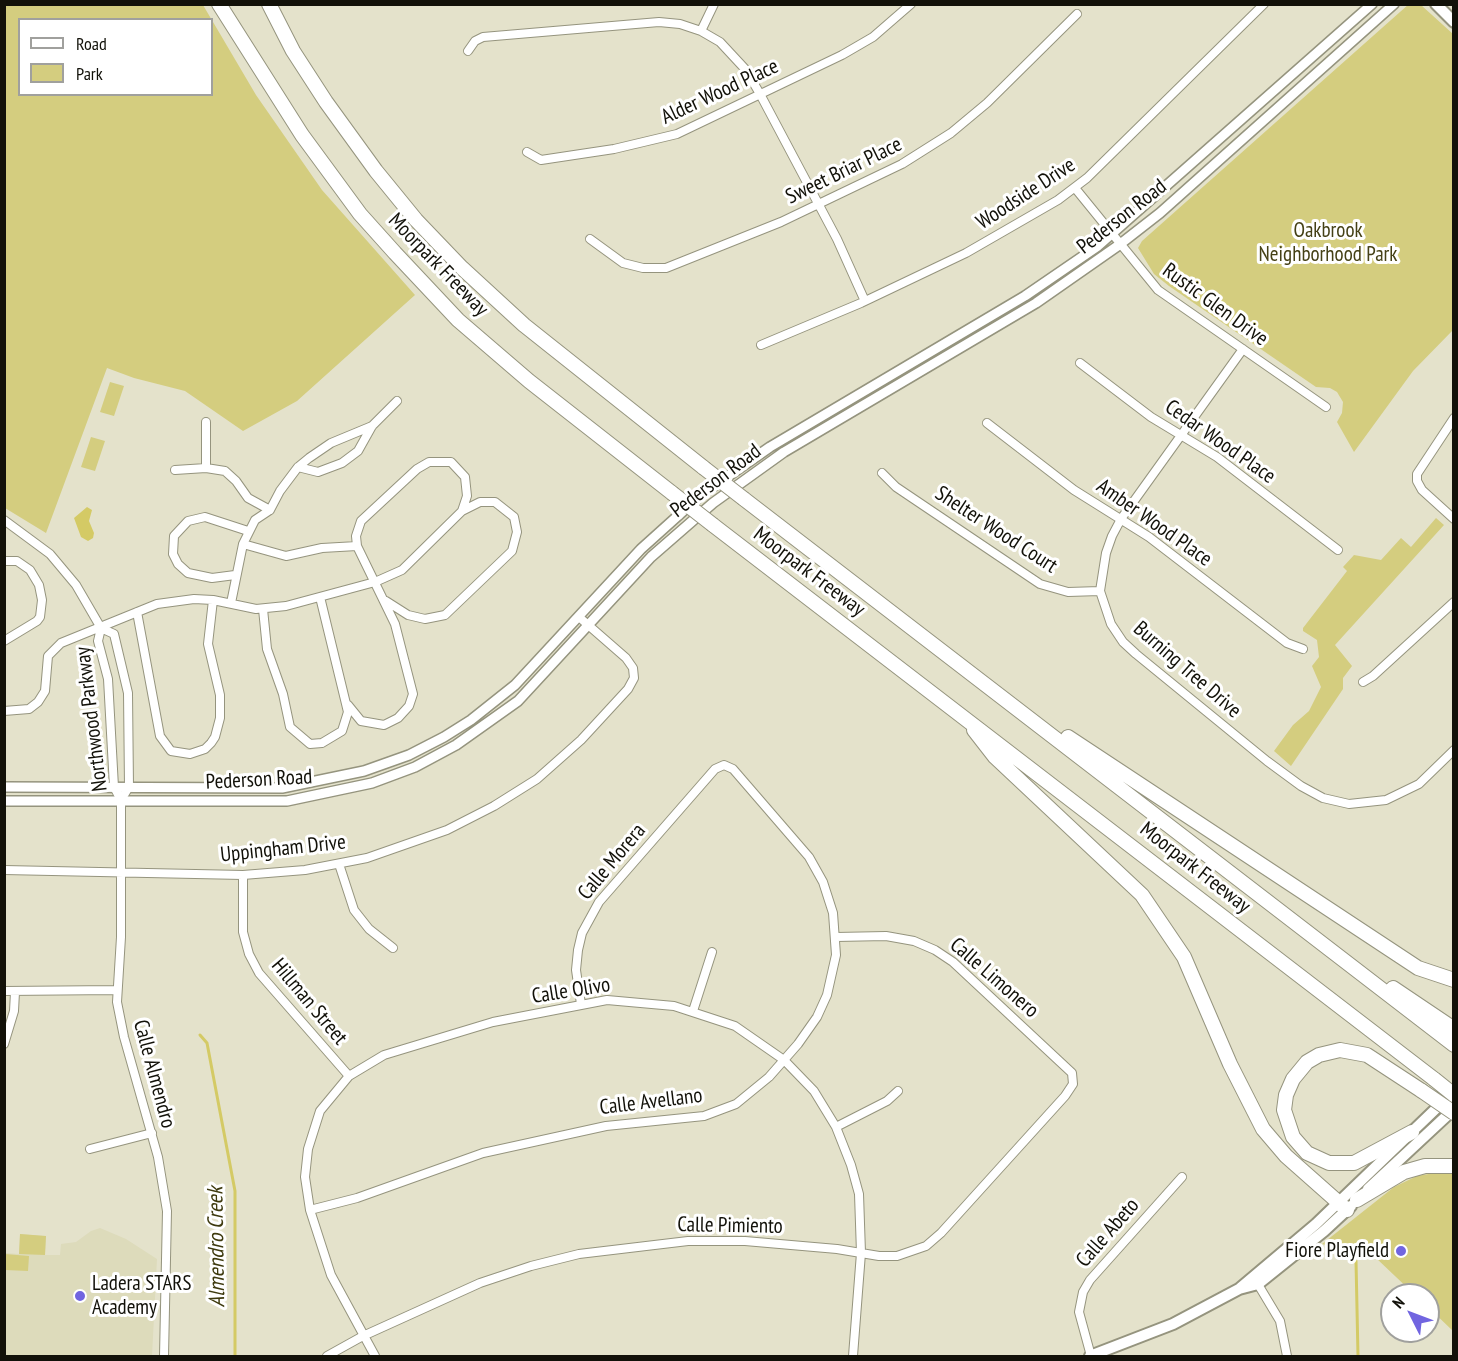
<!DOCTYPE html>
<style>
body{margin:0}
#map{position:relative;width:1458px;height:1361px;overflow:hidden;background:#e4e2cb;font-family:"PT Sans Narrow",sans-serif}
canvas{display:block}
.frame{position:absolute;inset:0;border:6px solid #121109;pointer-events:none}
.legend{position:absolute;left:18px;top:18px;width:195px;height:78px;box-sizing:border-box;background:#fff;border:2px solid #a0a09d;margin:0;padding:8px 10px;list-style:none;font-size:18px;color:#121109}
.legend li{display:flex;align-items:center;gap:12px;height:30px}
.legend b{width:30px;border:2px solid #a0a09d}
.north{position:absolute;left:1380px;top:1283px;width:60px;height:60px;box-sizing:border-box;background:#fff;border:2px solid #a0a09d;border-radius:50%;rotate:312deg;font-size:16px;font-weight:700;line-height:24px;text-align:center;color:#121109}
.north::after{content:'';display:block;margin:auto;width:21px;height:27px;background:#7165e0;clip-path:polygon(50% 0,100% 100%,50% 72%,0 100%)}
</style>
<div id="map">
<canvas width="1458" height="1361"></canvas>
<div class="frame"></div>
<ul class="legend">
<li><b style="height:8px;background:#fff"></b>Road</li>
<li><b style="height:16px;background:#d4cd7f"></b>Park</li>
</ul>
<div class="north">N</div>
</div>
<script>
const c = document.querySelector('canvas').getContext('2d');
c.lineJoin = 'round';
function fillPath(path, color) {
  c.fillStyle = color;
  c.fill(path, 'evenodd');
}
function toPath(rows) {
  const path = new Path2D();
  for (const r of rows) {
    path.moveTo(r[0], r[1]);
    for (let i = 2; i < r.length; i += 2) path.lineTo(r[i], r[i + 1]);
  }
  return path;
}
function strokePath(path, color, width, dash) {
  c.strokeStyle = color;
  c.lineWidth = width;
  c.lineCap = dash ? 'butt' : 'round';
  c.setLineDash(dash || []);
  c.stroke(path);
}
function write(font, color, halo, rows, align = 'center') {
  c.font = font + ' "PT Sans Narrow",sans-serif';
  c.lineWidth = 6;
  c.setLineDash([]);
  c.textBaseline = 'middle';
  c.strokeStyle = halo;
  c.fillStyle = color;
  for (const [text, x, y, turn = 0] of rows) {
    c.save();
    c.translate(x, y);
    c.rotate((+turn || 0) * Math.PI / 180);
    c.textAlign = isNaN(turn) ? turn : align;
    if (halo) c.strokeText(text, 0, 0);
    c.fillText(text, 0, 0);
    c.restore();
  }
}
const built = toPath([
 [100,1228,126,1239,157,1259,152,1356,5,1356,5,1253,19,1254,20,1234,46,1236,45,1255,60,1255,61,1244,76,1242,91,1231]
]);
const green = toPath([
 [5,4,203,5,256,95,322,190,415,295,297,401,243,431,185,391,134,378,107,368,46,533,5,508],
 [20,20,212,20,212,94,20,94],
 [1409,4,1421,5,1453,34,1453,330,1413,371,1354,452,1337,422,1342,413,1343,402,1337,392,1330,388,1316,387,1169,286,1154,274,1138,248,1142,241],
 [110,382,124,386,114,416,100,412],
 [91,437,105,441,95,471,81,467],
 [1436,518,1444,525,1335,645,1352,666,1343,678,1343,689,1291,766,1274,751,1293,725,1309,711,1321,687,1312,666,1319,657,1317,640,1303,631,1303,628,1347,571,1343,567,1354,555,1381,560,1401,538,1411,547],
 [1446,1171,1453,1173,1453,1331,1428,1307,1428,1295,1415,1295,1376,1258,1322,1244,1394,1187,1417,1176],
 [20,1234,46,1236,45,1255,19,1254],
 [5,1254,29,1256,28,1271,5,1270]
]);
const water = toPath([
 [87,507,92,510,89,521,94,533,93,538,88,541,81,537,74,518]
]);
const stream = toPath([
 [200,1035,207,1043,235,1191,235,1356],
 [1356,1261,1358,1356]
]);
const minor = toPath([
 [701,31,714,4],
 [468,51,475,41,483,37,659,22,680,24,701,31,720,42,746,70,760,94,837,239,864,299],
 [527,152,541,160,614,149,677,134,842,55,873,37,911,4],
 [1075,188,1158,290,1326,407],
 [590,239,623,263,643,268,666,268,781,222,902,164,951,133,987,103,1077,14],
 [761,345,861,303,966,253,1058,200,1087,178,1264,4],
 [1243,349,1121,519,1112,536,1106,553,1100,591,1111,624,1123,642,1136,654,1267,761,1301,786,1323,798,1349,804,1386,800,1419,784,1454,750],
 [1080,363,1151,417,1217,457,1338,550],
 [1454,418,1417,474,1417,481,1422,490,1454,519],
 [206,422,206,468],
 [987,423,1074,490,1149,537,1287,643,1303,649],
 [298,467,318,472,342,463,358,451,372,426,397,401],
 [175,470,206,468,225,471,236,481,248,498,270,510],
 [882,473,896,487,1040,584,1068,592,1100,591],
 [4,520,50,554,76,585,101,628,114,634,128,693,129,787,121,800],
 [243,544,286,556,322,548,357,546],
 [4,561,17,561,30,570,39,585,42,600,40,617,37,621,4,641],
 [235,575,212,578,188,573,178,564,173,554,174,536,188,521,205,517,248,531],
 [231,603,243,544,255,520,270,510,280,491,298,467,309,458,331,443,372,426],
 [263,609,267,649,283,694,290,727,310,744,322,743,342,731,348,712,320,597],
 [137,612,160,736,171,751,190,754,205,749,211,743,215,737,220,718,220,695,208,644,213,600],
 [101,628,98,641,108,679,114,787,121,800,121,937,117,1002,124,1037,158,1157,167,1211,164,1356],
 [1363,682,1373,676,1454,602],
 [348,705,361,721,384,725,398,718,409,706,413,694,395,624,357,546,356,536,361,521,417,469,429,462,451,462,465,477,467,496,462,511],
 [4,711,29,709,38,702,45,691,48,656,61,643,157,604,194,599,213,600,256,609,286,606,375,582,402,570,462,511,480,502,495,502,514,517,517,532,512,551,445,615,425,619,408,615,386,601],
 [339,864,354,910,369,929,393,948],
 [4,870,243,875,305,870,367,858,447,830,494,806,537,779,581,740,628,689,634,678,633,668,626,658,579,617],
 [243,875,243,932,249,954,259,973,349,1076],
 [4,991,117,990],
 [693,1011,712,952],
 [4,1044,14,1011,15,992],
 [836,1127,887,1101,898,1091],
 [90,1149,152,1133],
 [310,1210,357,1198,483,1153,606,1126,704,1116,736,1104,769,1077,798,1044,817,1017,827,995,836,955,833,913,823,882,809,857,733,769,724,765,715,769,599,902,582,933,578,950,576,970,581,1004],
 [1256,1281,1280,1321,1287,1356],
 [327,1356,363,1336,480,1283,531,1266,579,1254,688,1241,745,1241,837,1249,879,1256,897,1256,926,1246,941,1233,1065,1096,1073,1084,1072,1073,953,962,935,950,914,941,886,936,836,937],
 [375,1356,331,1275,310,1210,305,1177,308,1149,320,1111,349,1076,384,1055,493,1022,607,1000,674,1006,735,1026,784,1060,814,1091,836,1127,851,1165,859,1194,861,1253,853,1356],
 [1091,1356,1079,1312,1083,1292,1090,1280,1182,1177]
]);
const tertiary = toPath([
 [4,787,282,788,364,771,409,755,444,737,471,720,515,685,641,549,701,495,770,447,1025,296,1098,246,1372,4],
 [4,801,287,801,372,783,415,767,456,745,518,701,651,557,713,503,784,452,1036,303,1119,245,1160,213,1394,4]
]);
const secondary = toPath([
 [1436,4,1454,22],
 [1368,1189,1454,1109],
 [1240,1288,1316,1224,1445,1100],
 [1090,1356,1173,1324,1239,1289,1258,1284,1324,1231,1351,1206]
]);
const motorway = toPath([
 [219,4,302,135,360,214,395,253,458,320,529,381,672,493],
 [269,4,293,51,326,102,376,171,416,220,462,268,524,325,704,468],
 [744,499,1454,1045],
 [713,525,1434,1079],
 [974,730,995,757,1142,895,1184,957,1230,1064,1263,1129,1286,1156,1347,1210],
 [1068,737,1418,968,1454,980],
 [1393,988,1454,1029],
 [1412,1132,1354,1163,1329,1163,1307,1153,1293,1137,1284,1110,1286,1095,1293,1079,1307,1062,1319,1055,1340,1050,1367,1055,1422,1091],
 [1357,1200,1404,1172,1425,1166,1454,1166]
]);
const motorwayBridge = toPath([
 [704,468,744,499],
 [672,493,713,525],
 [1434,1079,1454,1095],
 [1422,1091,1454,1113]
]);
const markers = [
 [1401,1251,6,"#7165e0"],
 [80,1296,6,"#7165e0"]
];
const streetNames = [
 ["Alder Wood Place",720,92,-25],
 ["Sweet Briar Place",844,171,-26],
 ["Woodside Drive",1026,194,-33],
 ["Pederson Road",1122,217,-38],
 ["Moorpark Freeway",438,265,46],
 ["Rustic Glen Drive",1215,305,36],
 ["Cedar Wood Place",1220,442,35],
 ["Pederson Road",716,481,-37],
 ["Amber Wood Place",1154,523,35],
 ["Shelter Wood Court",996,530,33],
 ["Moorpark Freeway",809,572,37],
 ["Burning Tree Drive",1187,670,41],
 ["Northwood Parkway",92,719,-97],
 ["Pederson Road",259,780,-3],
 ["Uppingham Drive",283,849,-6],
 ["Calle Morera",612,862,-50],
 ["Moorpark Freeway",1195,868,38],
 ["Calle Limonero",994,978,41],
 ["Calle Olivo",571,991,-9],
 ["Hillman Street",309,1002,50],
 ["Calle Almendro",154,1074,75],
 ["Calle Avellano",651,1102,-7],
 ["Calle Pimiento",730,1226,1],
 ["Calle Abeto",1108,1233,-49]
];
const parkNames = [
 ["Oakbrook",1328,231],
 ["Neighborhood Park",1328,255]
];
const poiNames = [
 ["Fiore Playfield",1389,1251],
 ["Ladera STARS",92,1284,"left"],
 ["Academy",92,1308,"left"]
];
const waterNames = [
 ["Almendro Creek",217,1247,-91]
];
fillPath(built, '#dddbbb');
fillPath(green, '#d4cd7f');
fillPath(water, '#d4ca65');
strokePath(stream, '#d4ca65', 3);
strokePath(minor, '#95947e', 10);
strokePath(tertiary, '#95947e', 12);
strokePath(secondary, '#95947e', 14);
strokePath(motorway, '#95947e', 16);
strokePath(minor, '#fff', 8);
strokePath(tertiary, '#fff', 9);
strokePath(secondary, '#fff', 10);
strokePath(motorway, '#fff', 14);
strokePath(motorwayBridge, '#95947e', 16, []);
strokePath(motorwayBridge, '#fff', 14);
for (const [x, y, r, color] of markers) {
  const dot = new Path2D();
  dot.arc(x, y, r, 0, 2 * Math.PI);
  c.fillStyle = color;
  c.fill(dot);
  strokePath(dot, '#fff', 2);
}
write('21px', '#121109', '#fff', streetNames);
write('21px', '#454116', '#fff', parkNames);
write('21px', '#121109', '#fff', poiNames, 'right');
write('italic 22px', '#3e3a0e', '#fff', waterNames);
</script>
